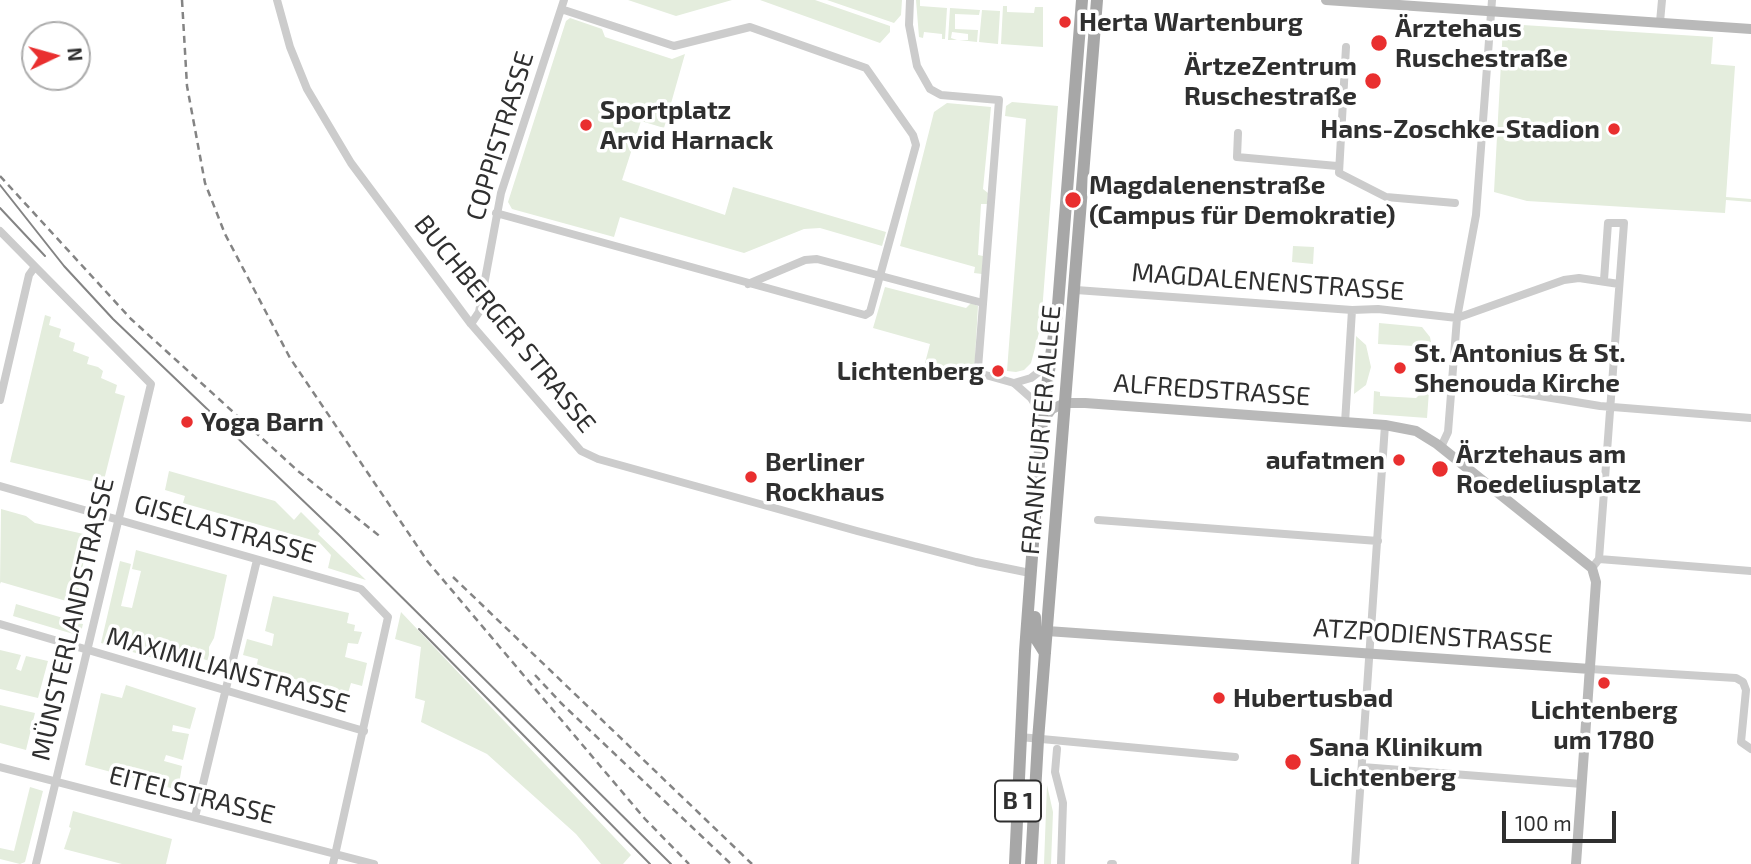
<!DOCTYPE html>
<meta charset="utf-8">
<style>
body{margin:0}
#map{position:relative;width:1751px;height:864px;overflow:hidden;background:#fff;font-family:"Exo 2",sans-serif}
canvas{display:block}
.north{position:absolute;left:21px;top:21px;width:70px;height:70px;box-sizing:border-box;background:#fff;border:2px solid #acacac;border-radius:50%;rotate:85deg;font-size:19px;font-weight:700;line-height:28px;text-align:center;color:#2f2f2f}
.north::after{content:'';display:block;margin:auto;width:24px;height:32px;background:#e92f2f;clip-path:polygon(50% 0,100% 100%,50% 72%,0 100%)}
.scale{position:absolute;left:1502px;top:811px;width:114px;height:32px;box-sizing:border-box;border:4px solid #2f2f2f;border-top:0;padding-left:9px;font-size:21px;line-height:24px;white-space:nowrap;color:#2f2f2f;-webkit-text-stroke:5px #fff;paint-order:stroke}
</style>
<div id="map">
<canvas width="1751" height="864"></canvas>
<div class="north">N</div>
<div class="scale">100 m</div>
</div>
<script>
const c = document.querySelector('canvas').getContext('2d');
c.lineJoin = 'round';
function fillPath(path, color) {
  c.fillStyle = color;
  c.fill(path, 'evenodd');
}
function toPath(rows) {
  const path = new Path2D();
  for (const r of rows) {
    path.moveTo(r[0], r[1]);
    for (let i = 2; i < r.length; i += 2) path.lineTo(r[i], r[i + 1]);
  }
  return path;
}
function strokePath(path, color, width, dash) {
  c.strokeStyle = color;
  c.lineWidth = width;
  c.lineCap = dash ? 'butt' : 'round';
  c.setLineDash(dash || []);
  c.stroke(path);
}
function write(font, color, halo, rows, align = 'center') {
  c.font = font + ' "Exo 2",sans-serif';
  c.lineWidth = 7;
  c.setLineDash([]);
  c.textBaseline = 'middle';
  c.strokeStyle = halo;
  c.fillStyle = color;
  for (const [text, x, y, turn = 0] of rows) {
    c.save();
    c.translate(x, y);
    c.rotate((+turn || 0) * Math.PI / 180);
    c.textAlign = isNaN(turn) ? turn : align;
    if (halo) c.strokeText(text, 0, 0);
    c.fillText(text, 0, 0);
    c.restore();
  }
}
const green = toPath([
 [628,0,732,0,676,16],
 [760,0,815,0,890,26,890,32,880,43],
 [827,0,902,0,901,15,894,23],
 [916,0,920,0,920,6,947,8,945,39,942,39,942,34,924,32,923,38,919,37],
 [1003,6,1007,6,1007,12,1034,13,1035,7,1043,7,1043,47,1001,44],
 [950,8,980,10,979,15,955,14,955,29,978,30,977,42,959,40,968,40,968,34,952,32,951,38,957,40,948,40],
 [982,10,1000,11,998,44,979,42],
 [570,18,602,29,605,37,672,59,685,54,664,128,641,121,622,180,725,215,733,187,886,232,882,246,820,228,804,229,744,253,620,217,614,237,512,209,508,202,566,21],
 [1507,24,1713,37,1711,64,1735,66,1726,197,1751,199,1751,202,1726,200,1725,213,1527,201,1494,192,1503,26],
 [1012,102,1058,106,1041,325,1031,363,1024,370,1016,372,1007,371,1026,119,1005,116,1006,106],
 [947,103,991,107,983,189,988,193,987,204,981,204,978,255,983,256,982,274,974,273,975,267,900,246,934,112],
 [1293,246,1314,247,1313,264,1292,262],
 [885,287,966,308,971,303,978,306,974,375,925,363,930,344,873,328],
 [45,315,51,317,49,325,61,329,59,337,75,343,73,351,89,357,87,364,98,367,103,371,101,378,117,385,115,393,125,396,103,484,10,462],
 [1379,323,1422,327,1430,337,1432,347,1378,344],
 [1356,336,1366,345,1371,367,1366,385,1354,394],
 [1374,391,1380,392,1380,396,1416,398,1423,391,1429,391,1427,418,1373,414],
 [169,471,275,501,294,520,301,512,320,531,318,534,366,580,328,568,331,555,319,542,183,503,185,496,165,490],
 [1,509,26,516,35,523,88,535,78,595,89,598,87,607,1,582,0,584],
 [136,550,227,575,214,638,209,647,209,661,189,654,185,667,101,643,120,561,131,564,121,606,132,608,141,571,132,569],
 [273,596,349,613,347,623,355,625,354,631,362,632,358,644,348,643,345,657,367,663,362,686,351,683,348,693,256,669,258,659,243,655,247,639,272,646,274,634,265,631],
 [16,604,83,624,80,636,13,616],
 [401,612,631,855,623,864,601,864,576,834,487,754,421,722,425,701,415,698,421,647,395,639],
 [0,650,21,655,16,669,21,671,26,656,48,661,38,698,0,689],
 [126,685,196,708,190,729,173,725,172,731,189,734,183,760,166,755,164,761,182,766,178,790,85,765,101,693,122,698],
 [0,705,35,713,26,750,0,743],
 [1047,785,1053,812,1051,864,1044,864],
 [30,787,43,791,25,862,20,864,0,859,0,848,14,851],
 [73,811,172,839,166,864,122,864,64,849,71,828,69,827]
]);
const street = toPath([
 [277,0,290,47,307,89,351,163,471,324,581,451,598,459,857,531,976,562,1030,573],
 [910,0,909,25,917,66,930,89,941,95,999,100,978,368,982,374,1014,383,1031,398,1042,416],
 [1660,22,1662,0],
 [1346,47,1339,173,1386,197,1455,203],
 [1238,133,1237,157,1337,166],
 [496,213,854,312,865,315,870,312,916,145,913,135,866,68,750,27,674,46,561,9],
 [0,231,151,384,36,864],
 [748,284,805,260,817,259,983,303],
 [1076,290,1352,310,1378,309,1457,318,1564,280,1579,278,1619,284],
 [471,324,479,312,501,193,564,0],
 [1452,382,1469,384],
 [1014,383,1031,378,1049,364],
 [1479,386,1600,406,1751,418],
 [0,400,29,275,34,268],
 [1345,423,1352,310],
 [1441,447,1448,432,1457,318,1476,215,1492,0],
 [0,486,361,589,388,617,333,864],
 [1098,520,1378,541],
 [1599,559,1751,571],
 [1592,568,1599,559,1624,223,1608,223,1604,280],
 [0,624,364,731],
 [1590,669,1736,678,1743,682,1746,690,1741,742,1751,749],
 [1020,737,1235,757],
 [1057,749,1055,772,1063,803,1061,864],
 [0,767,374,864],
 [1362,767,1582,784],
 [195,817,257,560],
 [1111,864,1113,864],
 [1355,864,1385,425]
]);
const secondary = toPath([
 [1326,0,1751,29],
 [1042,422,1052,409,1065,403,1085,403,1385,425,1416,431,1437,444,1592,568,1596,582,1576,864],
 [1047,631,1590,669]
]);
const primary = toPath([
 [1035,617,1035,637,1045,653],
 [1015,864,1025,651,1042,422,1058,305,1082,0],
 [1031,864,1038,740,1097,0]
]);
const tram = toPath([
 [0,185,64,266,113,319,340,536,671,864],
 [0,208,45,256],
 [419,629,650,864]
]);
const rail = toPath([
 [182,0,187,86,205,183,225,234,290,358,428,562,645,819,689,864],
 [0,176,131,319,298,471,382,538],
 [453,577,752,864],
 [535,675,561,703,731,864]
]);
const markers = [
 [1065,22,7,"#e92f2f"],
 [1379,43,9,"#e92f2f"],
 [1373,81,9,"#e92f2f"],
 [586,125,7,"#e92f2f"],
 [1614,129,7,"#e92f2f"],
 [1073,200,9,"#e92f2f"],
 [1400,368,7,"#e92f2f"],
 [998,371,7,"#e92f2f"],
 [187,422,7,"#e92f2f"],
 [1399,460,7,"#e92f2f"],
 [1440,469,9,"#e92f2f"],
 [751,477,7,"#e92f2f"],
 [1604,683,7,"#e92f2f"],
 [1219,698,7,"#e92f2f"],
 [1293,762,9,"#e92f2f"]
];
const shields = [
 [1018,801,46]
];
const shieldNames = [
 ["B 1",1018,801]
];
const poiNames = [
 ["Herta Wartenburg",1079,22],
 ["Ärztehaus",1395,28],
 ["Ruschestraße",1395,58],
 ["ÄrtzeZentrum",1357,66,"right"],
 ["Ruschestraße",1357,96,"right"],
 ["Sportplatz",600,110],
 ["Arvid Harnack",600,140],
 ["Hans-Zoschke-Stadion",1600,129,"right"],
 ["Magdalenenstraße",1089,185],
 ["(Campus für Demokratie)",1089,215],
 ["St. Antonius & St.",1414,353],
 ["Shenouda Kirche",1414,383],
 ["Lichtenberg",984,371,"right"],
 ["Yoga Barn",201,422],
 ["Ärztehaus am",1456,454],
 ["Roedeliusplatz",1456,484],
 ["aufatmen",1385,460,"right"],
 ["Berliner",765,462],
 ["Rockhaus",765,492],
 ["Hubertusbad",1233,698],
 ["Lichtenberg",1604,710,"center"],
 ["um 1780",1604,740,"center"],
 ["Sana Klinikum",1309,747],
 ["Lichtenberg",1309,777]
];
const streetNames = [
 ["COPPISTRASSE",500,136,-73],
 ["MAGDALENENSTRASSE",1268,282,4],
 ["BUCHBERGER STRASSE",505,324,51],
 ["ALFREDSTRASSE",1212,390,4],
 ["FRANKFURTER ALLEE",1041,430,-85],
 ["GISELASTRASSE",225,529,16],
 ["MÜNSTERLANDSTRASSE",73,619,-77],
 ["ATZPODIENSTRASSE",1433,636,4],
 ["MAXIMILIANSTRASSE",228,670,16],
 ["EITELSTRASSE",192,795,14]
];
fillPath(green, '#e4eddd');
strokePath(street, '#ccc', 8);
strokePath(secondary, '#b9b9b9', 10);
strokePath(primary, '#a7a7a7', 12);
strokePath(tram, '#848484', 2);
strokePath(rail, '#848484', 2.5, [7, 5]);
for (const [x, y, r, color] of markers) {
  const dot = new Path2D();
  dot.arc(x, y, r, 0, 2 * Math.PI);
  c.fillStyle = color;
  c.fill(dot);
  strokePath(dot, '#fff', 2.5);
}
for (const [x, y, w] of shields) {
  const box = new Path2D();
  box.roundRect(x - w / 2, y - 20.5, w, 41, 5);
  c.fillStyle = '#fff';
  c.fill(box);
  strokePath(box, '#2f2f2f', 2);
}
write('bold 24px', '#2f2f2f', null, shieldNames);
write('bold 26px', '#2f2f2f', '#fff', poiNames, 'left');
write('26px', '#2f2f2f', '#fff', streetNames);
</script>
